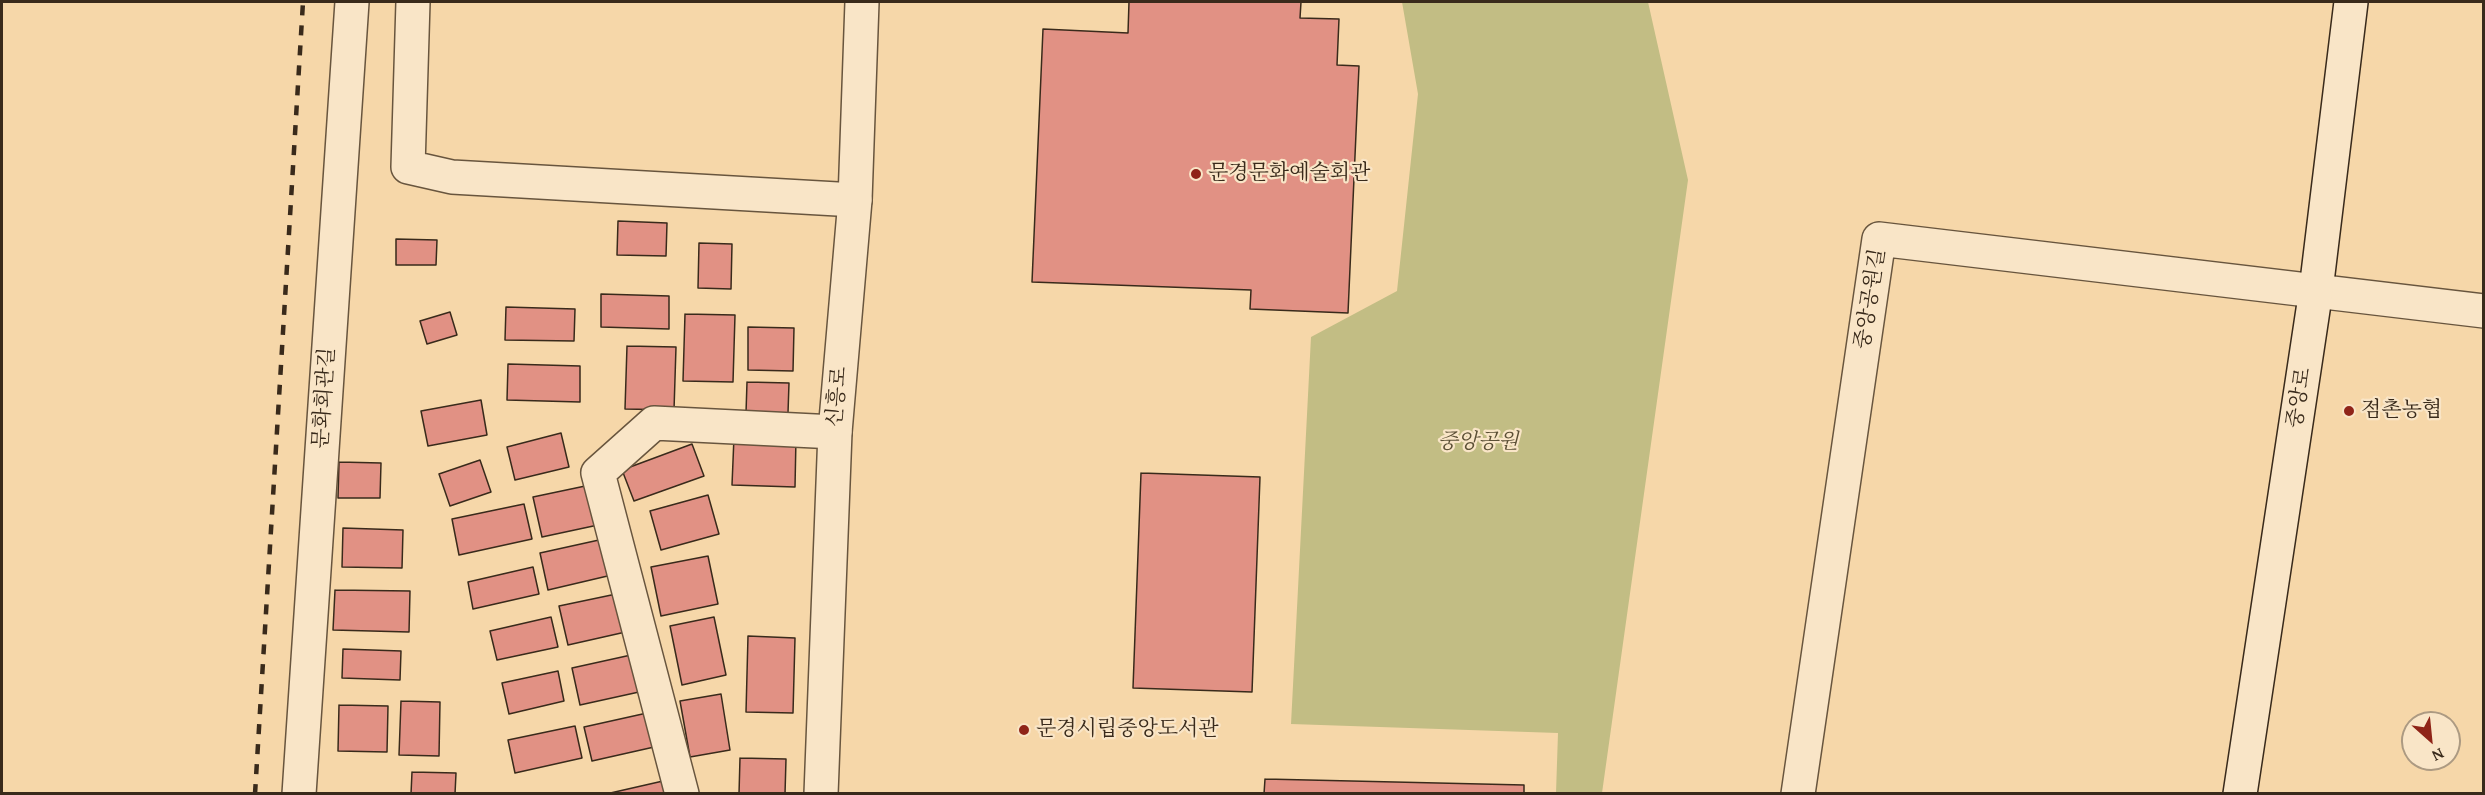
<!DOCTYPE html>
<meta charset="utf-8">
<style>
body{margin:0}
#map{position:relative;width:2485px;height:795px;overflow:hidden;background:#f6d7a9;font-family:"Gentium Book Plus",serif}
canvas{display:block}
.frame{position:absolute;inset:0;border:3px solid #392a1b;pointer-events:none}
.north{position:absolute;left:2401px;top:711px;width:60px;height:60px;box-sizing:border-box;background:#f9e5c7;border:2px solid #ac9a82;border-radius:50%;rotate:153deg;font-size:16px;font-weight:700;line-height:24px;text-align:center;color:#392a1b}
.north::after{content:'';display:block;margin:auto;width:21px;height:27px;background:#8f2418;clip-path:polygon(50% 0,100% 100%,50% 72%,0 100%)}
</style>
<div id="map">
<canvas width="2485" height="795"></canvas>
<div class="frame"></div>
<div class="north">N</div>
</div>
<script>
const c = document.querySelector('canvas').getContext('2d');
c.lineJoin = 'round';
function fillPath(path, color) {
  c.fillStyle = color;
  c.fill(path, 'evenodd');
}
function toPath(rows) {
  const path = new Path2D();
  for (const r of rows) {
    path.moveTo(r[0], r[1]);
    for (let i = 2; i < r.length; i += 2) path.lineTo(r[i], r[i + 1]);
  }
  return path;
}
function strokePath(path, color, width, dash) {
  c.strokeStyle = color;
  c.lineWidth = width;
  c.lineCap = dash ? 'butt' : 'round';
  c.setLineDash(dash || []);
  c.stroke(path);
}
function write(font, color, halo, rows, align = 'center') {
  c.font = font + ' "Gentium Book Plus","Noto Serif KR",serif';
  c.lineWidth = 4.5;
  c.setLineDash([]);
  c.textBaseline = 'middle';
  c.strokeStyle = halo;
  c.fillStyle = color;
  for (const [text, x, y, turn = 0] of rows) {
    c.save();
    c.translate(x, y);
    c.rotate((+turn || 0) * Math.PI / 180);
    c.textAlign = isNaN(turn) ? turn : align;
    if (halo) c.strokeText(text, 0, 0);
    c.fillText(text, 0, 0);
    c.restore();
  }
}
const green = toPath([
 [1402,2,1648,2,1688,180,1602,793,1556,793,1558,733,1291,724,1311,337,1397,291,1418,94]
]);
const building = toPath([
 [1129,2,1301,2,1300,18,1339,19,1337,65,1359,66,1348,313,1250,309,1251,290,1032,282,1043,29,1128,33,1129,2],
 [618,221,667,223,666,256,617,255,618,221],
 [396,239,437,240,436,265,396,265,396,239],
 [699,243,732,244,731,289,698,288,699,243],
 [601,294,669,296,669,329,601,327,601,294],
 [506,307,575,309,574,341,505,340,506,307],
 [450,312,457,335,427,344,420,321,450,312],
 [685,314,735,315,733,382,683,381,685,314],
 [748,327,794,328,793,371,748,370,748,327],
 [627,346,676,347,674,410,625,409,627,346],
 [508,364,580,366,580,402,507,400,508,364],
 [747,382,789,383,788,413,746,413,747,382],
 [481,400,487,435,428,446,421,411,481,400],
 [561,433,569,467,515,480,507,447,561,433],
 [734,437,796,438,795,487,732,485,734,437],
 [692,444,704,476,634,501,622,470,692,444],
 [480,460,491,492,450,506,439,474,480,460],
 [339,462,381,463,380,498,338,498,339,462],
 [1141,473,1260,477,1252,692,1133,688,1141,473],
 [590,485,598,525,542,537,533,497,590,485],
 [708,495,719,534,661,550,650,511,708,495],
 [524,504,532,539,459,555,452,519,524,504],
 [343,528,403,530,402,568,342,567,343,528],
 [608,538,616,574,548,590,540,553,608,538],
 [708,556,718,604,661,616,651,567,708,556],
 [533,567,539,594,473,609,468,582,533,567],
 [335,590,410,591,409,632,333,630,335,590],
 [621,593,630,631,568,645,559,606,621,593],
 [551,617,558,647,497,660,490,631,551,617],
 [714,617,726,675,682,685,670,626,714,617],
 [748,636,795,638,793,713,746,712,748,636],
 [343,649,401,651,400,680,342,678,343,649],
 [631,655,639,692,580,705,572,668,631,655],
 [558,671,564,701,509,714,502,683,558,671],
 [721,694,730,750,690,757,680,701,721,694],
 [401,701,440,702,439,756,399,755,401,701],
 [339,705,388,706,387,752,338,751,339,705],
 [656,711,663,745,592,761,584,727,656,711],
 [575,726,582,758,515,773,508,740,575,726],
 [740,758,786,759,785,794,739,794,740,758],
 [412,772,456,773,455,794,411,794,412,772],
 [1265,779,1524,785,1524,794,1264,794,1265,779],
 [663,781,666,794,606,794,663,781]
]);
const minor = toPath([
 [413,2,408,167,452,177,855,200],
 [299,794,352,2],
 [682,794,598,473,654,423,835,432],
 [1798,794,1879,239,2484,311]
]);
const tertiary = toPath([
 [821,794,835,432,855,200,862,2]
]);
const secondary = toPath([
 [2240,794,2316,290,2351,2]
]);
const rail = toPath([
 [255,794,303,2]
]);
const markers = [
 [1196,174,6,"#8f2418"],
 [2349,411,6,"#8f2418"],
 [1024,730,6,"#8f2418"]
];
const poiNames = [
 ["문경문화예술회관",1208,174],
 ["점촌농협",2361,411],
 ["문경시립중앙도서관",1036,730]
];
const streetNames = [
 ["중앙공원길",1871,299,-81],
 ["신흥로",838,397,-85],
 ["문화회관길",325,398,-86],
 ["중앙로",2300,398,-81]
];
const parkNames = [
 ["중앙공원",1478,443]
];
fillPath(green, '#c2bd84');
fillPath(building, '#e19184');
strokePath(building, '#392a1b', 1.5);
strokePath(minor, '#68553e', 36);
strokePath(tertiary, '#68553e', 36);
strokePath(secondary, '#392a1b', 36);
strokePath(minor, '#f9e5c7', 33);
strokePath(tertiary, '#f9e5c7', 33);
strokePath(secondary, '#f9e5c7', 33);
strokePath(rail, '#392a1b', 4.5, [10, 10]);
for (const [x, y, r, color] of markers) {
  const dot = new Path2D();
  dot.arc(x, y, r, 0, 2 * Math.PI);
  c.fillStyle = color;
  c.fill(dot);
  strokePath(dot, '#f9e5c7', 2);
}
write('21px', '#392a1b', '#f9e5c7', poiNames, 'left');
write('21px', '#392a1b', '#f9e5c7', streetNames);
write('italic 21px', '#5b4f35', '#f9e5c7', parkNames);
</script>
